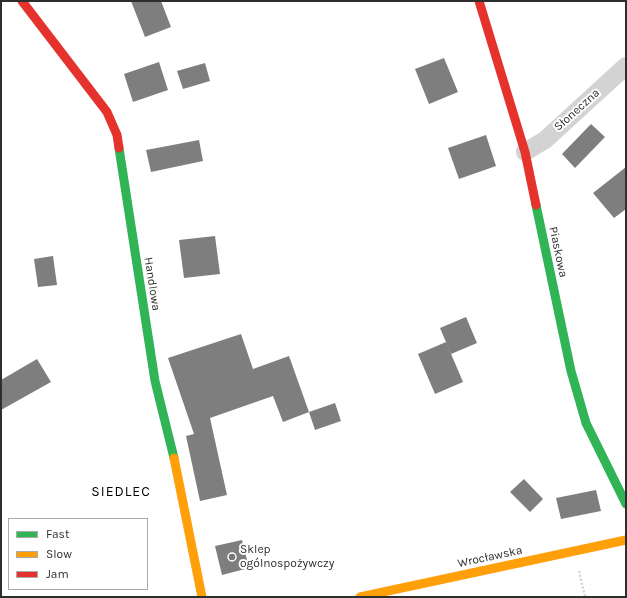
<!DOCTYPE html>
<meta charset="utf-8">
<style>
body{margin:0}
#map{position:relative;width:627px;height:598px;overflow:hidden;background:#fff;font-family:Karla,sans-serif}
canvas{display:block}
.frame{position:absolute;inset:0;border:2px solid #2e2e2e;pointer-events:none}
.legend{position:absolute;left:8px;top:518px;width:140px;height:72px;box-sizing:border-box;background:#fff;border:1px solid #ababab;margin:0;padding:5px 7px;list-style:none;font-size:12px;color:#2e2e2e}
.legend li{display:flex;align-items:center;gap:8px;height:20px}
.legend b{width:20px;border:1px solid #ababab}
</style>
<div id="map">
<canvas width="627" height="598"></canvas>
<div class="frame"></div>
<ul class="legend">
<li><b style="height:5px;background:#30b455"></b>Fast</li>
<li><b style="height:5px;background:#ff9f0a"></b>Slow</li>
<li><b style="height:5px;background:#e5322d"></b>Jam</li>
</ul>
</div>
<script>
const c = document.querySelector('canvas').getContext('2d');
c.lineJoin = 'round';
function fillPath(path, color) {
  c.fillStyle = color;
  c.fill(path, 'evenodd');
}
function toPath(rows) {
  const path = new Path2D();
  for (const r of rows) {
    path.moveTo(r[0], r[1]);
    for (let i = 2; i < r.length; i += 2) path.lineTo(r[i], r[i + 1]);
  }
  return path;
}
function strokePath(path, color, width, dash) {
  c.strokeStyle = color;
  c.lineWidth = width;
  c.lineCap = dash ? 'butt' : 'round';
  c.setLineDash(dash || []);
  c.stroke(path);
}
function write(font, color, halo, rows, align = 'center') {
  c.font = font + ' Karla,sans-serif';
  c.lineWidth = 4;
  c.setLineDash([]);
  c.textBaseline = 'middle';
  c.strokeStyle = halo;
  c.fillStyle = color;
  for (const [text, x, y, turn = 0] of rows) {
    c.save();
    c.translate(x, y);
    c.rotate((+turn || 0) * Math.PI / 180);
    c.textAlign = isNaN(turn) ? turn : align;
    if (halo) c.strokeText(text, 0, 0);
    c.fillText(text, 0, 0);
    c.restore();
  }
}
const building = toPath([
 [131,1,161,1,171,27,145,37],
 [444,58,458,92,429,104,415,69],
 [159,62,168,90,133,102,124,74],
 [205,63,210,81,183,89,177,71],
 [591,124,605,137,575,168,562,154],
 [486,135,496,166,459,179,448,148],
 [199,140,203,161,151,172,146,150],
 [626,167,626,209,614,218,593,193],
 [215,236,220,274,184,278,179,240],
 [53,256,57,285,38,287,34,259],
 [466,317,477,343,451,354,440,328],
 [241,334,253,369,289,356,309,412,283,422,273,396,210,418,227,495,200,501,186,436,194,434,168,358],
 [446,342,463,382,435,394,418,354],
 [37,359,51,382,1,410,1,380],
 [335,403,341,421,315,430,309,412],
 [524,479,543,499,530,512,510,492],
 [596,490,601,511,561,519,556,498],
 [242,540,249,568,222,575,215,546]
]);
const path = toPath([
 [579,571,585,597]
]);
const street = toPath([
 [525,152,545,140,626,66]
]);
const fast = toPath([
 [119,148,155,381,174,458],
 [536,205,571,371,586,423,626,504]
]);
const slow = toPath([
 [174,458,202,597],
 [360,597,626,540]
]);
const jam = toPath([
 [22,1,107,112,117,135,119,148],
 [479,1,525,152,536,205]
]);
const markers = [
 [232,557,4,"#777"]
];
const streetNames = [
 ["Słoneczna",577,110,-42],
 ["Piaskowa",558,252,78],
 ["Handlowa",152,284,81],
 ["Wrocławska",490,557,-12]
];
const poiNames = [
 ["Sklep",240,550],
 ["ogólnospożywczy",240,564]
];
const quarterNames = [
 ["SIEDLEC",121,492]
];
fillPath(building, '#7e7e7e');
strokePath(path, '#d3d3d3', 2.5, [2, 2]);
strokePath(street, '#d3d3d3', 18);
strokePath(fast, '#30b455', 9);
strokePath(slow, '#ff9f0a', 9);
strokePath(jam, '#e5322d', 9);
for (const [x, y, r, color] of markers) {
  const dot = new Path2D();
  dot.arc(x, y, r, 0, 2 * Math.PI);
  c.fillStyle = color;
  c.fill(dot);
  strokePath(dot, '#fff', 1.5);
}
write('12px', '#2e2e2e', '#fff', streetNames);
write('12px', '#2e2e2e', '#fff', poiNames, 'left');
c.letterSpacing = '1px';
write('14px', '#000', '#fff', quarterNames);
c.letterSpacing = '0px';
</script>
